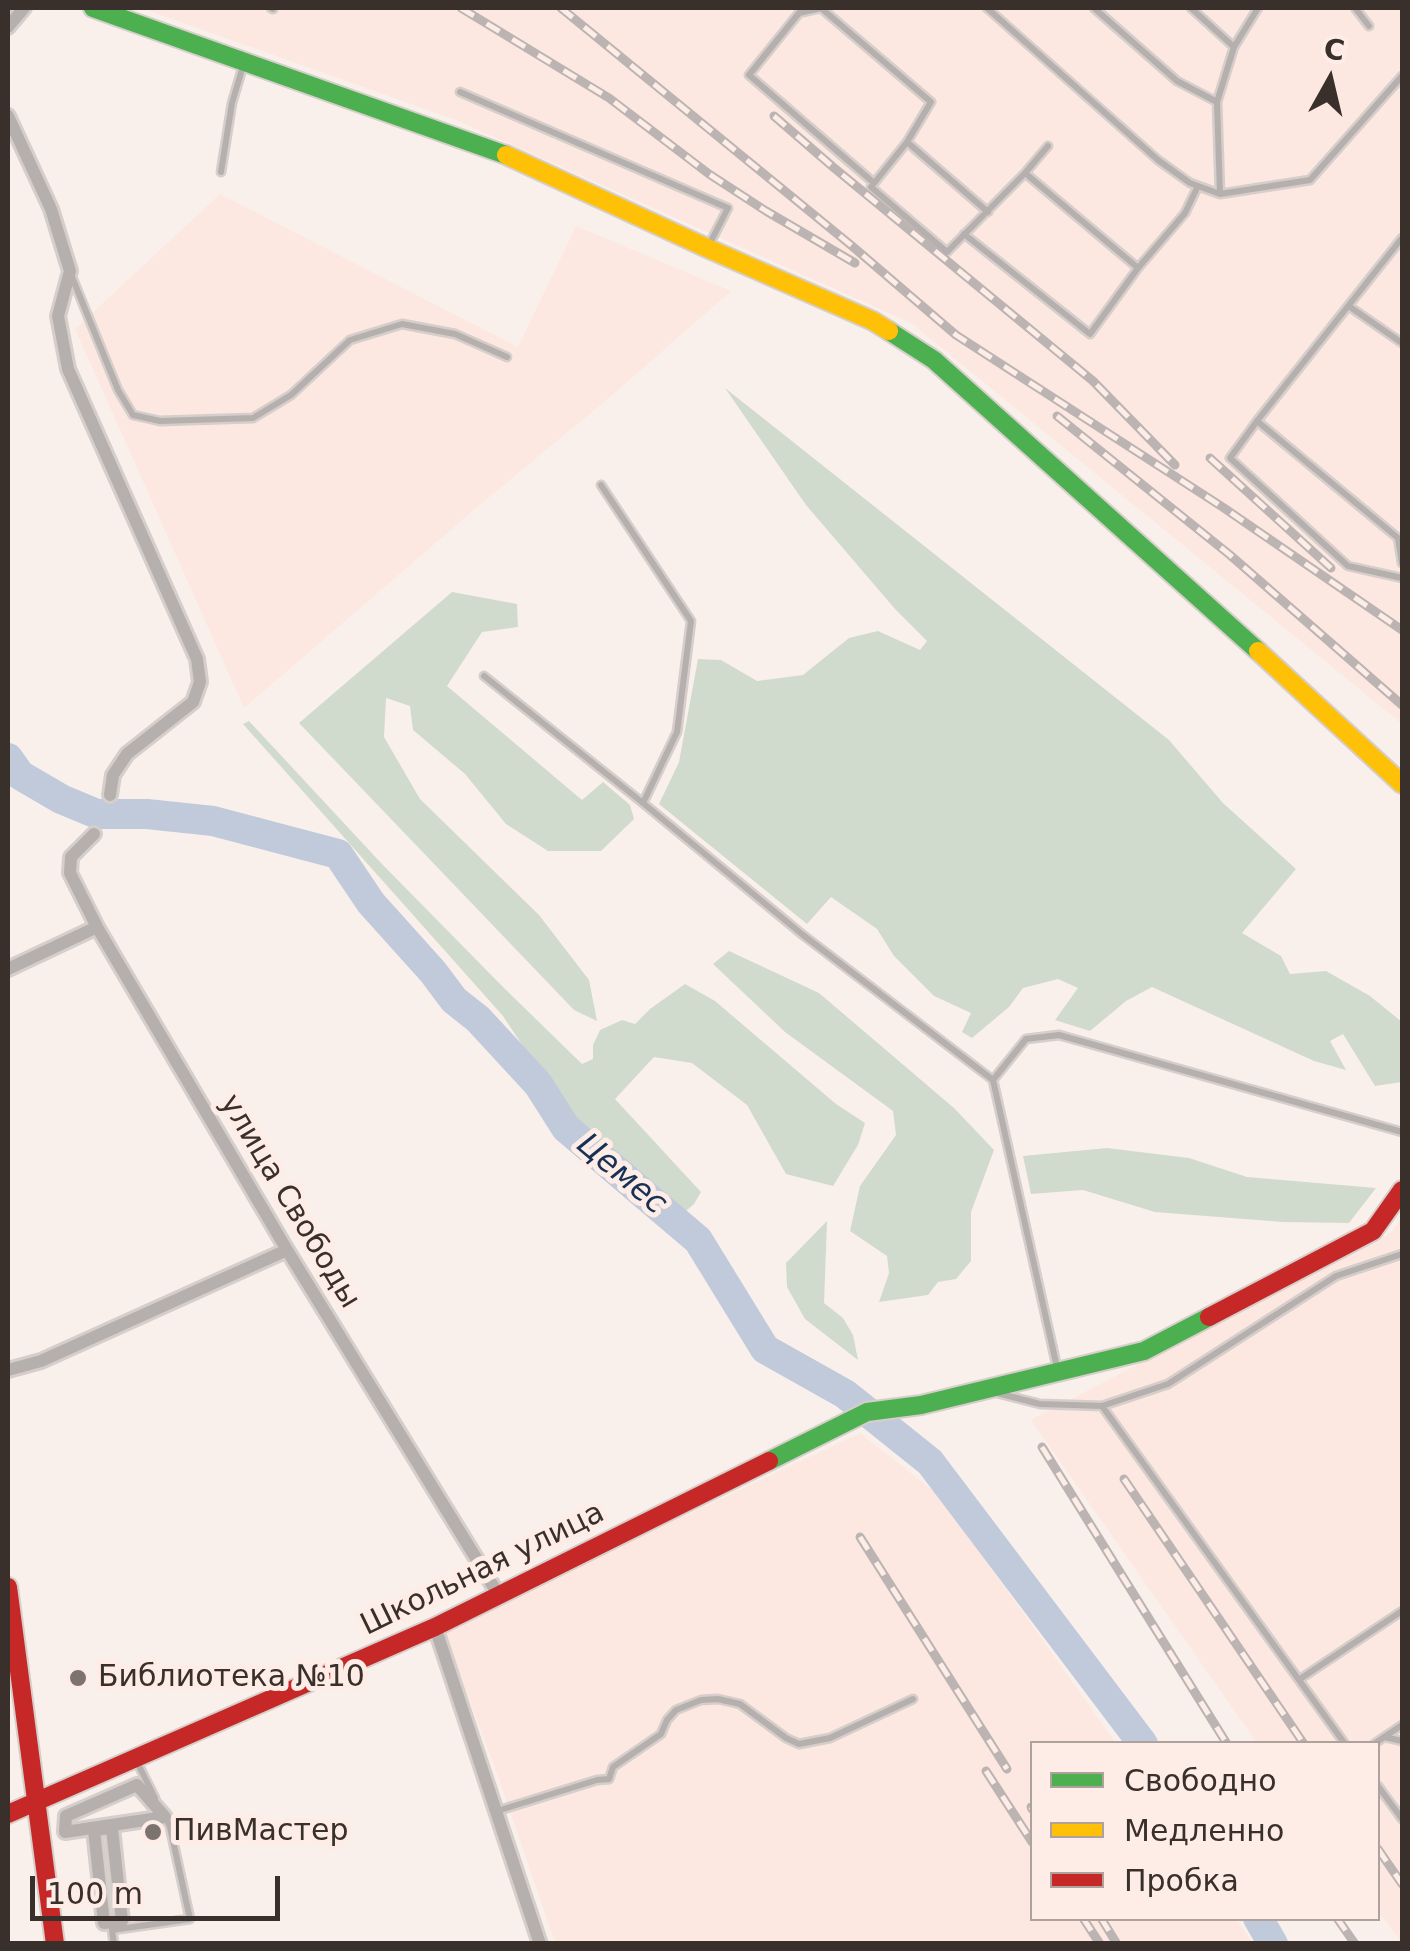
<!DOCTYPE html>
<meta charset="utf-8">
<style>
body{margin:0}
#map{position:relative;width:1410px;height:1951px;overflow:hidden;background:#f9f0ec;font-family:"DejaVu Sans",sans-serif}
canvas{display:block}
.frame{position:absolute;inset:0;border:10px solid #392f2b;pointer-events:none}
.legend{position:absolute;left:1030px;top:1741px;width:350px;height:180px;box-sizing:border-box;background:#feede7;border:2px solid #afa19c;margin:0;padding:12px 18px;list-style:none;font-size:30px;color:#392f2b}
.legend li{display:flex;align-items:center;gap:20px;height:50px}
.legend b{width:50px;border:2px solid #afa19c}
.north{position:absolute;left:1280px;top:30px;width:100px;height:100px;-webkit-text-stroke:8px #feede7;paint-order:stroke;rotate:8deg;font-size:28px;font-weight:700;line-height:40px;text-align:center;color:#392f2b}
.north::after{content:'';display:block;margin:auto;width:35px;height:45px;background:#392f2b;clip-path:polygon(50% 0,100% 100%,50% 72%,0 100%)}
.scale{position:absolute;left:30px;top:1876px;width:250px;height:45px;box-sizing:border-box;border:5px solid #392f2b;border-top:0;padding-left:12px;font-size:30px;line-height:35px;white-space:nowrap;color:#392f2b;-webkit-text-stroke:8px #feede7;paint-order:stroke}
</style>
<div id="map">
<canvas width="1410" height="1951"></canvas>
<div class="frame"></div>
<ul class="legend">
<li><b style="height:12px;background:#4caf50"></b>Свободно</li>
<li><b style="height:12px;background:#ffc107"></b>Медленно</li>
<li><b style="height:12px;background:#c62828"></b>Пробка</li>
</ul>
<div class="north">С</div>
<div class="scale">100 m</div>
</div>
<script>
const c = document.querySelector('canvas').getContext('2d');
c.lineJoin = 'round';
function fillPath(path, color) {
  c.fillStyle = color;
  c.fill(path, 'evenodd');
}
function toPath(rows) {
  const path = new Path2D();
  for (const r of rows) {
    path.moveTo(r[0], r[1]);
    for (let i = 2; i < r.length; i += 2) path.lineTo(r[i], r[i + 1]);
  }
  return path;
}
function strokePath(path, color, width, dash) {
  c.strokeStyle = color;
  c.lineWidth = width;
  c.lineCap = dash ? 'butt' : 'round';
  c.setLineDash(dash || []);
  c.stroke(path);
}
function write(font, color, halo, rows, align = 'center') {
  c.font = font + ' "DejaVu Sans",sans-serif';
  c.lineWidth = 10;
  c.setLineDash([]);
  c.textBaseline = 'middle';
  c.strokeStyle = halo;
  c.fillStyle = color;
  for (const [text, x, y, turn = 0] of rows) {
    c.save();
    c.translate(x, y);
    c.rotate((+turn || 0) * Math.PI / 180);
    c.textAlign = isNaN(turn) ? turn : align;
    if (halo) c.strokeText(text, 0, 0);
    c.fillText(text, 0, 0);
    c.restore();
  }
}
const built = toPath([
 [141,8,1402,8,1402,724,911,323,456,120],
 [220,194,518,347,576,226,731,291,616,392,481,504,244,708,75,329],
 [1402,1217,1402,1943,1378,1911,1378,1744,1257,1743,1031,1420,1392,1232],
 [860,1433,939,1495,1116,1743,1032,1744,1032,1918,1236,1919,1253,1943,555,1943,499,1779,443,1630]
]);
const green = toPath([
 [725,388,1169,740,1223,803,1296,869,1242,933,1281,956,1290,974,1326,971,1370,996,1402,1022,1402,1082,1375,1086,1343,1034,1330,1041,1346,1070,1314,1061,1152,987,1126,1001,1090,1031,1055,1020,1078,988,1058,979,1023,988,1009,1007,972,1038,962,1032,971,1013,934,996,894,956,877,929,831,897,807,924,659,804,679,762,698,659,721,660,757,681,803,675,849,638,878,631,920,650,927,641,895,609,806,505],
 [452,592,517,604,518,627,482,632,447,686,582,800,603,782,630,805,634,819,601,851,548,851,506,824,465,774,413,730,410,706,386,698,384,737,420,799,539,915,589,980,597,1021,574,1010,299,723],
 [249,721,381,863,504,988,582,1064,593,1059,593,1045,600,1030,622,1020,635,1024,650,1009,685,984,715,1001,836,1104,865,1123,858,1145,833,1186,786,1174,747,1105,692,1063,654,1057,615,1099,701,1192,694,1204,679,1217,573,1122,503,1016,243,724],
 [729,951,819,993,954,1108,994,1150,971,1212,971,1261,956,1279,938,1282,928,1295,879,1302,889,1273,887,1256,850,1231,860,1186,896,1135,893,1111,785,1032,713,964],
 [1107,1148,1189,1158,1247,1177,1376,1188,1349,1223,1283,1222,1155,1212,1083,1190,1031,1194,1023,1156],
 [827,1221,824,1303,843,1318,853,1335,858,1360,805,1319,787,1287,786,1263]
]);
const river = toPath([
 [8,758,20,775,61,799,97,814,147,814,213,821,338,854,371,903,433,972,454,1000,478,1019,538,1084,566,1128,698,1240,765,1349,845,1394,930,1462,1143,1744],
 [1258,1918,1273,1944]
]);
const lane = toPath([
 [271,8,273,9],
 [821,8,931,102,907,142,871,187,947,252,1025,173,1048,146],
 [821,8,799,13,749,75,874,183],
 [987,8,1158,160,1190,183,1220,194,1310,180,1402,76],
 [1094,8,1177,81,1217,102,1220,194],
 [1191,8,1234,47],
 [1355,8,1369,26],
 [460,92,728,208,708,247],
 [1217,102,1234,47,1258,8],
 [907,142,988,212],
 [221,172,232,103,243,66],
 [1025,173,1138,268],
 [964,234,1090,334,1138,268,1185,213,1198,186],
 [1402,238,1257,421,1230,458,1348,566,1402,578],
 [72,277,118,390,133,415,160,421,253,418,291,395,350,340,402,324,455,334,507,357],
 [1350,307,1402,343],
 [1257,421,1398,538,1402,563],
 [601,485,691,621,677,732,643,803],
 [484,676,643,803,803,935,993,1080],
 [1058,1372,993,1080,1026,1039,1059,1035,1402,1132],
 [997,1393,1040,1404,1102,1406,1168,1384,1336,1276,1402,1254],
 [1102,1406,1345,1744],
 [1300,1679,1402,1611],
 [1384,1737,1402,1741],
 [1374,1744,1402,1725],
 [136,1760,155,1798],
 [1378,1786,1402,1819],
 [497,1811,597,1780,609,1779,613,1767,661,1734,667,1720,676,1710,701,1700,718,1699,740,1704,786,1738,799,1744,830,1738,913,1699],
 [114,1944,112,1930,190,1919,170,1827,166,1818]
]);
const street = toPath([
 [8,27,24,8],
 [8,116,51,209,70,271,58,316,68,369,197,659,200,682,193,702,127,754,113,775,110,795],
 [94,834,71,857,70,873,97,927,287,1250,498,1594],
 [8,969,97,927],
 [8,1370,41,1361,287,1250],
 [435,1627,540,1944],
 [137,1785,165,1817,65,1832,66,1816,137,1785],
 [112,1828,122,1921,104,1923,94,1830,112,1828]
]);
const fast = toPath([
 [93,8,506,155],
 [889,331,934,360,1258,651],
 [769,1461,867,1412,921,1405,1144,1351,1209,1317]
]);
const slow = toPath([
 [506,155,707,248,873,321,889,331],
 [1258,651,1402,784]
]);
const jam = toPath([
 [1209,1317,1373,1231,1402,1190],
 [8,1587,55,1944],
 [8,1814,435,1627,769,1461]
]);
const rail = toPath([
 [461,8,609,98,709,174,766,211,855,263],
 [561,8,852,246,956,335,1224,508,1402,630],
 [774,116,833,167,1093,381,1175,465],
 [1057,416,1230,555,1402,705],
 [1210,458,1331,568],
 [1042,1447,1227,1744],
 [1124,1479,1304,1744],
 [860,1537,1007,1769],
 [986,1771,1032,1842],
 [1031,1807,1032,1809],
 [1378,1849,1402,1884],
 [1083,1918,1100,1944],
 [1101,1918,1117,1944],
 [1337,1918,1355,1944]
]);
const markers = [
 [78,1678,10,"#7c736f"],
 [153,1832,10,"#7c736f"]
];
const streetNames = [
 ["улица Свободы",289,1202,59],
 ["Школьная улица",483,1570,-26]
];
const poiNames = [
 ["Библиотека №10",98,1678],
 ["ПивМастер",173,1832]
];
const waterNames = [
 ["Цемес",621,1175,40]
];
fillPath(built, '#fce8e0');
fillPath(green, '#d1dbcd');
strokePath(river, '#c0cadb', 30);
strokePath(lane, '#d6ceca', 11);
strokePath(street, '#d6ceca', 18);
strokePath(fast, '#d6ceca', 22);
strokePath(slow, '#d6ceca', 22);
strokePath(jam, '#d6ceca', 22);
strokePath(lane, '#b5b0ae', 6);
strokePath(street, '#b5b0ae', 12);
strokePath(fast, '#4caf50', 18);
strokePath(slow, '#ffc107', 18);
strokePath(jam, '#c62828', 18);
strokePath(rail, '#bbb4b2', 9);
strokePath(rail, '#feede7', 5, [15]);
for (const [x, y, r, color] of markers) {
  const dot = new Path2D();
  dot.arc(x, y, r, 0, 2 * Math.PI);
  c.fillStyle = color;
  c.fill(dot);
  strokePath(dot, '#feede7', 4);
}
write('30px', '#392f2b', '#feede7', streetNames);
write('30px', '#392f2b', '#feede7', poiNames, 'left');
write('italic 32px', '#173155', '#feede7', waterNames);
</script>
